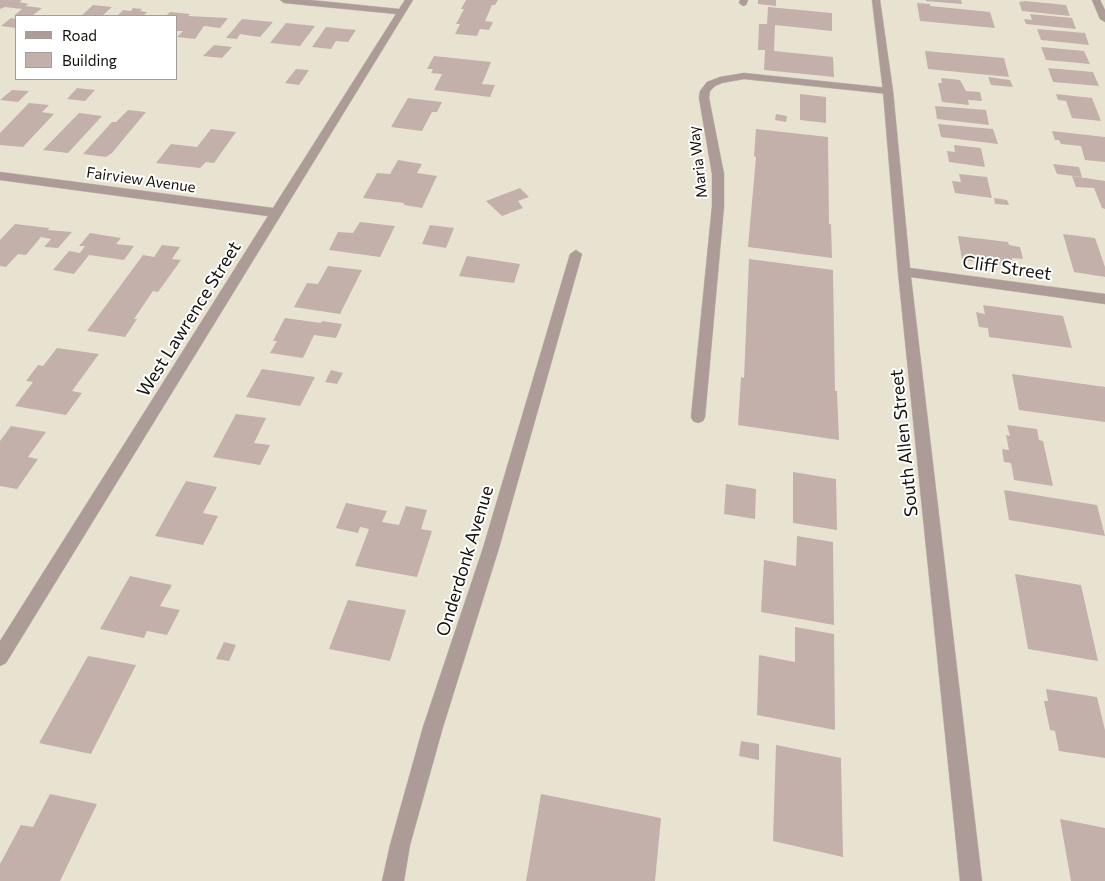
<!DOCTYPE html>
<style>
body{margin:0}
#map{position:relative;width:1105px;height:881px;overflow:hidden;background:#e8e3d1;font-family:Commissioner,sans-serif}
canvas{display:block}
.legend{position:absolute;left:15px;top:15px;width:162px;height:65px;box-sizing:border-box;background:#fff;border:1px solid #a09f9d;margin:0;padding:6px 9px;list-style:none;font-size:15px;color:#12100a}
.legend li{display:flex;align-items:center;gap:10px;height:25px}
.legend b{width:25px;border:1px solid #a09f9d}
</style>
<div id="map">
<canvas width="1105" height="881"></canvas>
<ul class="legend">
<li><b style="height:6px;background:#ad9b98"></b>Road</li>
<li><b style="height:14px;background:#c4b0aa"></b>Building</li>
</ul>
</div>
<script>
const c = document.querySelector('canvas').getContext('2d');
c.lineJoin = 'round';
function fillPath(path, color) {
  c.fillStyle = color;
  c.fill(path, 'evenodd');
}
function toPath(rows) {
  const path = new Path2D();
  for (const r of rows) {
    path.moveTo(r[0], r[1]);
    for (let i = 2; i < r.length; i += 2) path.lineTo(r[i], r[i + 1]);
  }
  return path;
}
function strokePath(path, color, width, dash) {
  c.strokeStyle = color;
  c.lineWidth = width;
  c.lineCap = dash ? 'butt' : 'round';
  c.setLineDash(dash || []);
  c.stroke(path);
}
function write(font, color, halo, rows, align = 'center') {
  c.font = font + ' Commissioner,sans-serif';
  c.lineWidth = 4;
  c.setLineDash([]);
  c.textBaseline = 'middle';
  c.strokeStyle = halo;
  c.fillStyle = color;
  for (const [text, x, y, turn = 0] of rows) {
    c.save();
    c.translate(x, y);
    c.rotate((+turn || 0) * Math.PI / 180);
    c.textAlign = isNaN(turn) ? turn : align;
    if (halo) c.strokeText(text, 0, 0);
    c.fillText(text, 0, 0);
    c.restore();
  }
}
const building = toPath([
 [0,0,22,0,19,2,29,4,25,6,42,8,32,16,15,15,22,9,5,7,0,9],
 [466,0,498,0,495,5,492,5,485,21,493,22,489,30,480,29,477,36,455,34,460,24,456,24,464,9,461,9],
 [758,0,776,0,776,6,758,4],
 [926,0,961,0,962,4,926,1],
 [1025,1,1066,5,1070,16,1022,11,1019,2],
 [917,3,930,4,930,6,990,12,995,28,920,21],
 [93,5,112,7,102,16,81,16],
 [768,7,832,13,832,31,775,25,774,51,833,57,834,77,764,70,765,50,758,50,759,24,767,24],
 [133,8,142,9,140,11,147,12,143,16,117,16,123,10,131,11],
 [170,12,190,14,188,16,228,18,220,28,204,26,195,39,177,37,183,31,176,31,176,16,166,16],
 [1030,14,1072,18,1076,29,1026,24,1024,19,1032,20],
 [11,18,16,19,16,28,1,26],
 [242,19,273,22,260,37,240,34,237,39,226,38],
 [286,23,315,26,300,46,270,43],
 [326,27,356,30,348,42,336,41,331,49,312,47],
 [1037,29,1085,33,1089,45,1041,40],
 [214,45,232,47,222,58,203,56],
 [1041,47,1084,51,1090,64,1046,60],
 [925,51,1004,58,1009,77,928,69],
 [434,56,491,62,482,84,495,85,490,97,434,90,442,74,431,73,433,69,427,69],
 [1048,68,1093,72,1099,86,1053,82],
 [296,69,309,70,299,85,285,83],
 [988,77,1010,80,1013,87,991,85],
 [941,78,960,80,966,91,980,92,982,101,968,100,969,105,942,102,938,83,942,83],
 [77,88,95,90,85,101,67,99],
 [12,90,29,91,18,102,0,100],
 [800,94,826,97,826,123,800,120],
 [1056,94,1092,98,1101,121,1072,118,1066,101,1058,100],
 [408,98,442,102,437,112,432,112,422,131,391,127],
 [29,103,49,105,42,112,54,114,23,147,0,145,0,133],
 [935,106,986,110,989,125,937,119],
 [128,110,146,112,112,153,106,157,83,154,112,122,116,122],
 [79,113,102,116,68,153,43,150],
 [776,114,787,116,786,122,775,120],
 [938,124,993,129,998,144,941,137],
 [211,129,236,132,214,163,206,162,200,168,156,163,171,144,197,147],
 [756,129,828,137,829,224,831,224,832,258,748,247,756,157,754,156],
 [1052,131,1105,137,1105,162,1085,160,1081,146,1061,144,1059,140,1055,140],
 [954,145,981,148,985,167,949,162,947,151,955,152],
 [398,160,422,164,417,173,437,176,422,208,404,205,404,203,363,198,377,173,390,174],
 [1053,164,1079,167,1082,177,1057,174],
 [959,174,987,177,992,198,955,193,952,181,961,182],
 [1072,176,1105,181,1105,209,1102,208,1094,188,1076,187],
 [520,188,529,197,518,201,523,208,502,216,486,201],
 [994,198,1007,200,1009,205,995,204],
 [360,222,395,226,380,257,329,250,338,232,353,233],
 [15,224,49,228,48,230,72,232,58,248,44,247,51,239,41,237,26,255,18,254,6,267,0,266,0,240],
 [430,225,454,228,446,248,422,244],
 [90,233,121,238,116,244,134,246,124,260,89,255,74,274,53,270,69,251,80,253,85,246,79,246],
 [1063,234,1095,238,1105,267,1105,277,1074,272],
 [958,236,1008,242,1009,245,1020,247,1023,259,1012,258,1014,267,962,260],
 [162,245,180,247,172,259,181,260,158,292,153,291,134,319,137,319,125,337,87,331,143,255,154,257],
 [467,256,520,264,514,283,459,276],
 [749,259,833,270,835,391,837,391,839,440,738,425,741,377,744,378],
 [328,266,362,270,340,314,294,307,307,283,318,284],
 [983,305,1063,316,1072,348,989,337,988,328,979,327,976,312,985,314],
 [285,318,321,323,322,321,342,324,336,338,314,335,303,358,270,353,277,341,273,341],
 [57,348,99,354,72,391,82,393,66,415,15,406,33,382,26,381,38,365,43,366],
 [262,369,315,377,300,406,246,397],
 [331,370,343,373,337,384,325,382],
 [1012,374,1105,387,1105,422,1019,410],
 [236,414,266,418,254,443,270,445,260,465,213,457],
 [1007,425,1037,429,1039,440,1043,441,1053,486,1014,480,1011,463,1004,462,1002,449,1009,450,1006,435,1010,436],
 [11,426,46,432,28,457,38,459,17,489,0,486,0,441],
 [793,472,836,479,837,530,793,523],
 [186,481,217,487,203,513,218,516,203,545,155,536],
 [726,484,756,489,755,519,724,514],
 [1004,490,1097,505,1105,536,1009,520],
 [346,503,387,511,382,522,399,525,406,506,427,510,421,529,432,531,417,577,355,566,369,529,360,527,358,533,336,528],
 [797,536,833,542,834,625,761,612,764,560,796,566],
 [1015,574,1081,585,1098,661,1028,649],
 [130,576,172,585,160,606,180,610,167,635,147,631,144,638,100,629],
 [348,600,406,610,390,661,329,649],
 [795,627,834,634,835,730,757,715,759,655,795,662],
 [224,642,236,645,229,661,216,659],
 [88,656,136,665,91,754,39,743],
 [1046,689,1097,697,1105,730,1105,758,1059,751,1055,731,1050,730,1044,701,1048,701],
 [741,741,759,744,759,760,739,756],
 [776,745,841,758,843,857,773,841],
 [50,794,97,804,60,881,0,881,0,864,21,825,33,827],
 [541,794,661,818,655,881,526,881],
 [1060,819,1105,828,1105,881,1071,881]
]);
const lane = toPath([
 [740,0,748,0,746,5,743,6,739,3,740,0],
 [744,73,888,88,893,91,888,94,744,79,722,83,715,86,710,91,709,98,724,174,724,206,705,417,703,421,698,423,693,421,691,417,712,206,712,174,699,98,700,91,707,82,720,77,744,73]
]);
const street = toPath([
 [280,0,310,0,399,9,405,0,413,0,6,663,0,666,0,641,268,216,0,180,0,172,273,208,396,14,284,3,280,0],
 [872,0,880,0,893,91,910,268,1105,294,1105,304,911,277,982,881,960,881,898,272,883,91,872,0],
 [1092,0,1100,0,1105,10,1105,22,1100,19,1092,0],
 [576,250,582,254,499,548,443,727,410,845,404,881,382,881,390,845,423,727,483,548,570,254,576,250]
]);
const farStreetnames = [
 ["Maria Way",698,162,-97],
 ["Fairview Avenue",141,180,8]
];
const streetNames = [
 ["Cliff Street",1007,268,8],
 ["West Lawrence Street",189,319,-58],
 ["South Allen Street",904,443,-96],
 ["Onderdonk Avenue",465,561,-73]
];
fillPath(building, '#c4b0aa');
strokePath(lane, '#c6c1b1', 1);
strokePath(street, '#c6c1b1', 1);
fillPath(lane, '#ad9b98');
fillPath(street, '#ad9b98');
write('15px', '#12100a', '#fff', farStreetnames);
write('18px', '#12100a', '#fff', streetNames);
</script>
